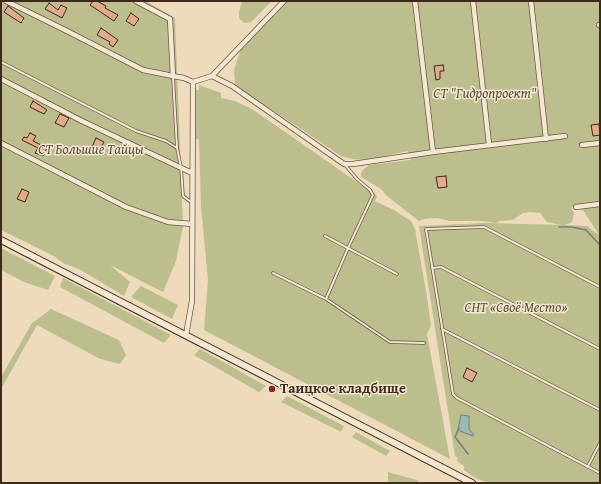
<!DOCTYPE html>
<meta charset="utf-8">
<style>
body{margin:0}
#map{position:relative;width:601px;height:484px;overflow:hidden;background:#eedbbb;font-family:"Gentium Book Plus",serif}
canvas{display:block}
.frame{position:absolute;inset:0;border:2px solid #3f291c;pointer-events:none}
</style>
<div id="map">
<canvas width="601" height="484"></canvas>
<div class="frame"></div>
</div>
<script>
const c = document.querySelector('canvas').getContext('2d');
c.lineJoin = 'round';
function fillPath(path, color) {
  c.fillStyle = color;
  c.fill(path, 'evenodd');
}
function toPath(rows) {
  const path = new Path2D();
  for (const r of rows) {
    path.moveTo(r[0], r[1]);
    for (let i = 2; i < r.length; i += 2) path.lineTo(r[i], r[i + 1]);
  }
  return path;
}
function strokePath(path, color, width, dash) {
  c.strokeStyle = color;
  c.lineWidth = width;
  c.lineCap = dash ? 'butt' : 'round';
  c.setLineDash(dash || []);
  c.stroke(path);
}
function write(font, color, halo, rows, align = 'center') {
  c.font = font + ' "Gentium Book Plus",serif';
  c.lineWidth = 3;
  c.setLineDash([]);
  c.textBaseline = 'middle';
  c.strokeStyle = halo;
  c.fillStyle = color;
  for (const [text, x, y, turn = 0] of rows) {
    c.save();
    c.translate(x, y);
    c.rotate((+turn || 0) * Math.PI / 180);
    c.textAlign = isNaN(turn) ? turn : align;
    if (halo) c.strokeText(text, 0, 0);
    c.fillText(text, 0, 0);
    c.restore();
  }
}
const green = toPath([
 [1,1,146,1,175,18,183,226,176,261,163,292,110,265,130,282,124,296,79,269,65,264,52,255,1,230],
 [242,1,272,1,251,22,244,23,239,18,239,12],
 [286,1,600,1,600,483,490,483,477,479,469,474,464,470,464,466,457,461,458,458,455,456,419,226,487,223,561,225,547,222,540,213,530,212,523,213,513,220,500,221,495,223,482,221,450,221,437,218,424,219,419,221,387,196,381,189,361,177,361,174,363,170,369,165,411,160,408,151,367,160,352,159,341,156,235,85,234,70,240,51],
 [571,207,583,210,599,235,587,226,565,225,572,222,574,213],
 [199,85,221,93,221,98,235,101,252,109,377,196,375,202,377,202,394,210,411,221,415,229,426,291,431,325,427,334,450,459,204,330,208,280,201,207,199,139,195,139,193,90,199,90],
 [1,248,55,276,48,290,24,282,1,270],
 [63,278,171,335,164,343,60,287],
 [141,286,178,305,172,319,131,297],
 [51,309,119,340,126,355,120,364,100,359,37,325,1,389,1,377,32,323],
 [200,349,266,386,259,392,194,355],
 [287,396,344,426,341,432,281,402],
 [356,432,390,451,386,456,352,437],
 [388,472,417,480,419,483,388,483]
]);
const water = toPath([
 [461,415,469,416,469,429,474,435,473,436,460,431,458,429,461,415]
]);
const stream = toPath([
 [559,227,572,227,586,230,600,245],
 [459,428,455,437,468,454]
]);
const building = toPath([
 [93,1,97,1,106,6,105,8,118,15,114,21,90,5,93,1],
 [49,3,58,10,61,5,67,8,62,18,45,9,49,3],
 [8,6,24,18,21,23,4,12,8,6],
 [131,13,139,19,134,26,126,21,131,13],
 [101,28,118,40,113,47,109,44,110,42,97,35,101,28],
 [443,65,444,71,440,71,440,79,436,80,434,66,443,65],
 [33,101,47,110,44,114,30,107,33,101],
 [60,114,69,118,64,127,55,123,60,114],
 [599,124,600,135,593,136,591,125,599,124],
 [30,133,36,136,33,141,47,148,43,156,35,153,38,148,22,140,24,137,27,138,30,133],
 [96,138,104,142,98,153,91,149,96,138],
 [446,176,447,187,438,188,436,177,446,176],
 [22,189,29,192,25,202,17,199,22,189],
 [467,368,477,373,472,382,463,377,467,368]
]);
const service = toPath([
 [1,62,136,131,166,141,177,148],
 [173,77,177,148,181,167,183,196,191,202],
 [345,165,357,179,370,190,373,195,348,248,326,299,390,342,424,343],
 [325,236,397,274],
 [432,268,441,267,600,349],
 [273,273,326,299],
 [600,287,484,227,426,229,453,394,457,398,600,473],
 [442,329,600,410],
 [588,466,600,443]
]);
const minor = toPath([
 [6,1,65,30,143,70,173,76],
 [136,1,170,19,173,76,184,78,193,82,212,76,232,86,344,164,353,164,433,152,565,136],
 [415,1,433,152],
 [473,1,489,144],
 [531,1,546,139],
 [599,25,600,25],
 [212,76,284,1],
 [1,79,82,121,192,173],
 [1,143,126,207,168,222,192,224],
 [582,145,600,143],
 [576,207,600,204],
 [186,335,192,301,193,82]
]);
const secondary = toPath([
 [1,240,472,483]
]);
const markers = [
 [272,389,4,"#8f2418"]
];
const parkNames = [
 ["СТ \"Гидропроект\"",485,94],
 ["СТ Большие Тайцы",91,150],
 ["СНТ «Своё Место»",516,308]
];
const poiNames = [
 ["Таицкое кладбище",280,389]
];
fillPath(green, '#bcbf8d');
fillPath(water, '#99bbb3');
strokePath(water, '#758177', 1);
strokePath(stream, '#758177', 1.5);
fillPath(building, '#e4aa8c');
strokePath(building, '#3f291c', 1);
strokePath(service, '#6b5644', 3.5);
strokePath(minor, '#6b5644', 6);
strokePath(secondary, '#3f291c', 8);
strokePath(service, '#f4e8d3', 2);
strokePath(minor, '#f4e8d3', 4.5);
strokePath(secondary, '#f4e8d3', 6);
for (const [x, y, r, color] of markers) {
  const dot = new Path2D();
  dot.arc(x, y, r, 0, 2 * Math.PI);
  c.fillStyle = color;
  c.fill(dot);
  strokePath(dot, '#f4e8d3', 1.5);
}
write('italic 14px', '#5e4e38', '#f4e8d3', parkNames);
write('bold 14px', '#3f291c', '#f4e8d3', poiNames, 'left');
</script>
